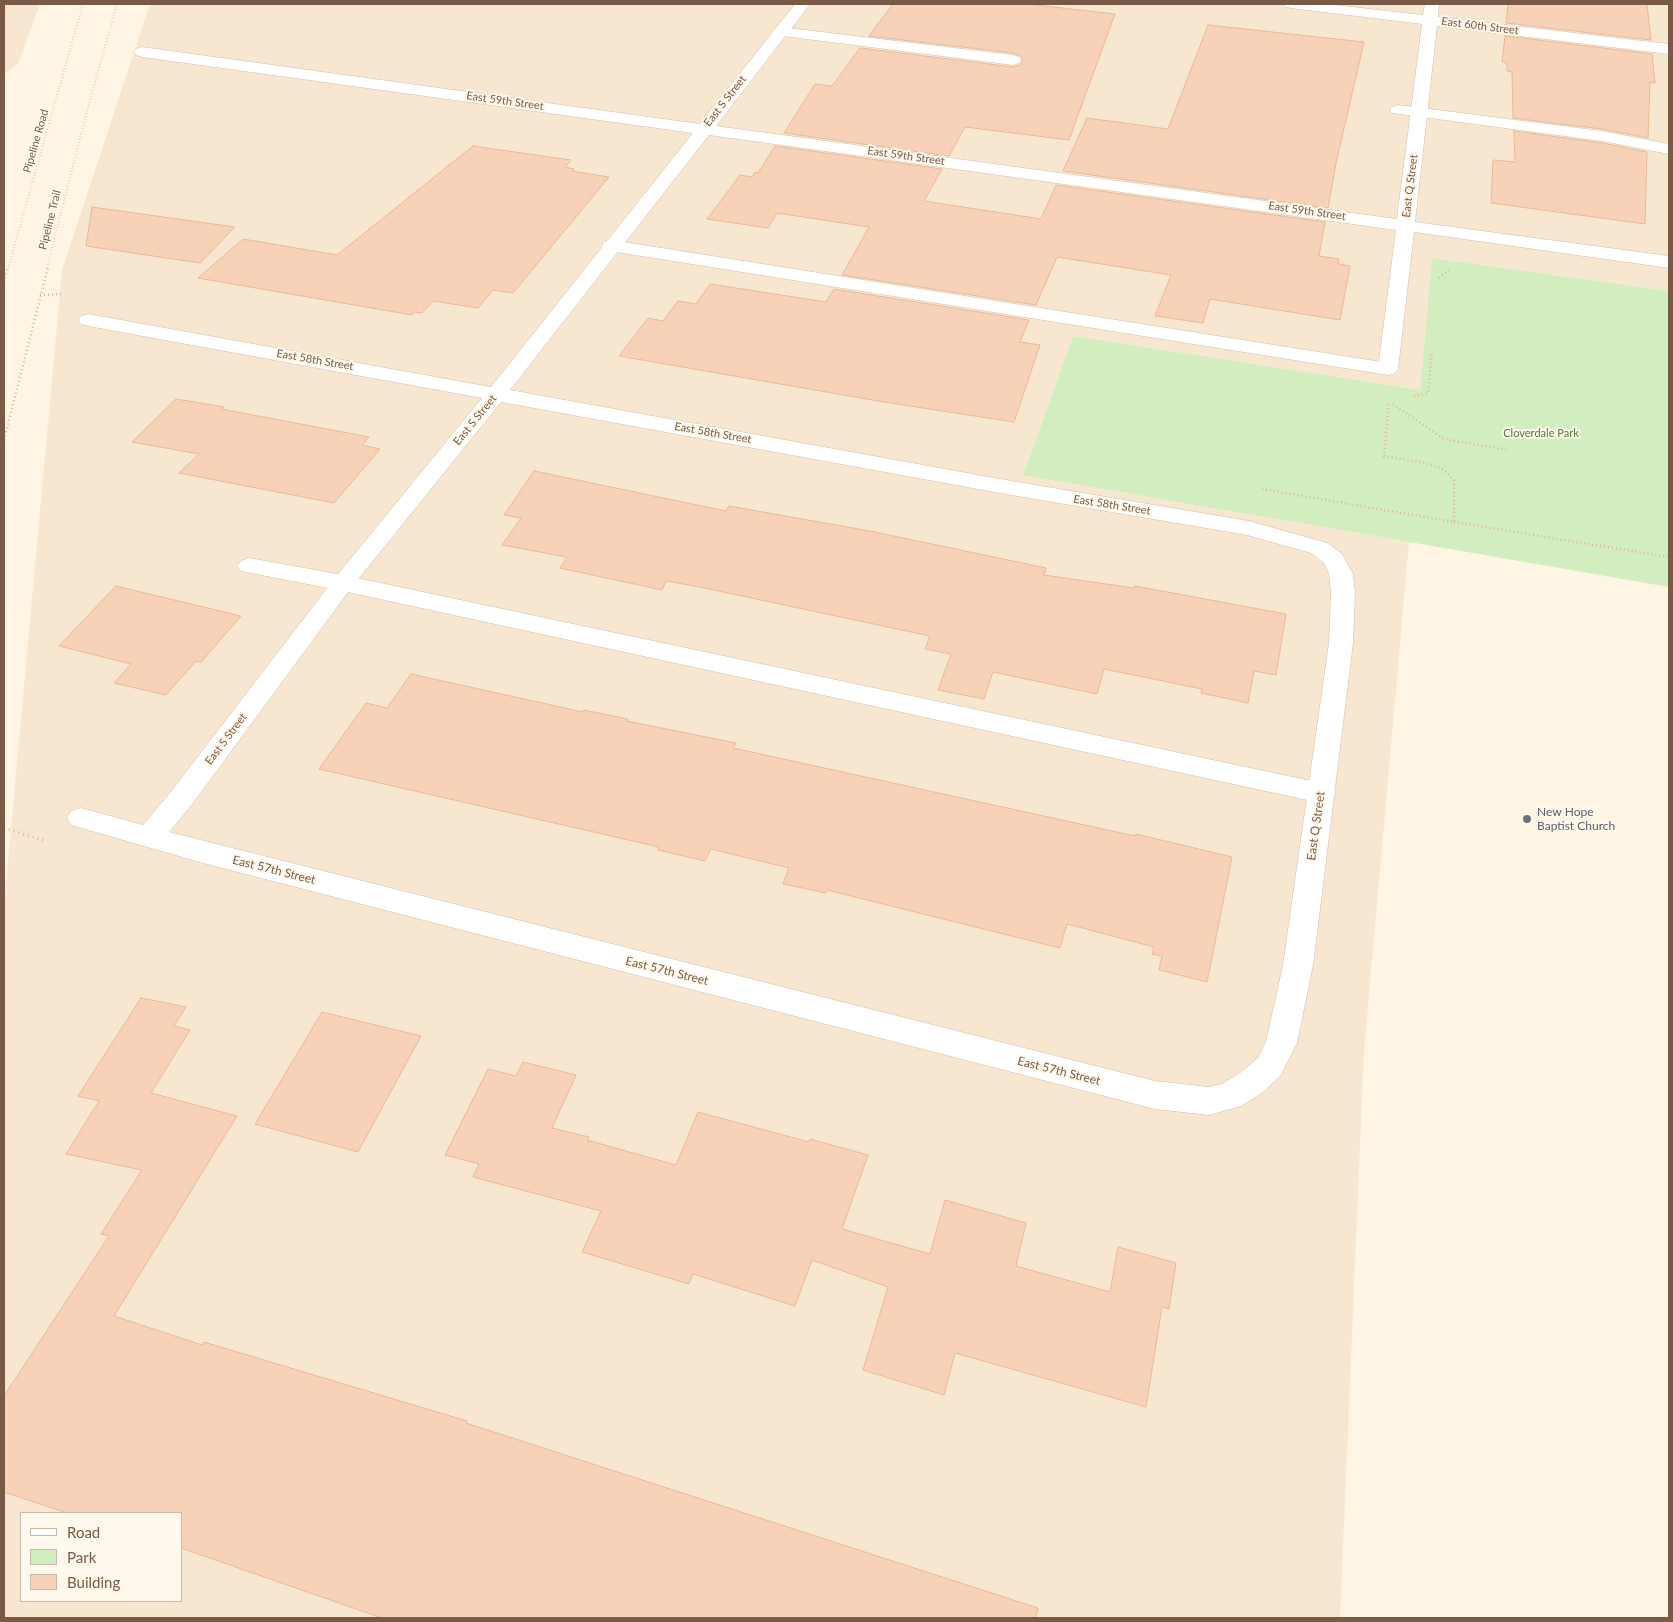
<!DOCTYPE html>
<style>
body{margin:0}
#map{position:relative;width:1673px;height:1622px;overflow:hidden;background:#fef5e4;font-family:Lato,sans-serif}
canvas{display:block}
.frame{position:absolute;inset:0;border:5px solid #7a5a46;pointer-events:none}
.legend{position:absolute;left:20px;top:1512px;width:162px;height:90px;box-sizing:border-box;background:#fff8ec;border:1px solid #cab9aa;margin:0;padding:6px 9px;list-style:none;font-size:15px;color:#7a5a46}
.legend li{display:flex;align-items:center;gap:10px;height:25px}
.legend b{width:25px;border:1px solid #cab9aa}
</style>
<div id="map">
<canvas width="1673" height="1622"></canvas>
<div class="frame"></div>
<ul class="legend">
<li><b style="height:6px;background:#fff"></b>Road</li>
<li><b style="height:14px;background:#d2eec0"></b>Park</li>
<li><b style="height:14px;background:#f7d2b8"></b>Building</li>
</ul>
</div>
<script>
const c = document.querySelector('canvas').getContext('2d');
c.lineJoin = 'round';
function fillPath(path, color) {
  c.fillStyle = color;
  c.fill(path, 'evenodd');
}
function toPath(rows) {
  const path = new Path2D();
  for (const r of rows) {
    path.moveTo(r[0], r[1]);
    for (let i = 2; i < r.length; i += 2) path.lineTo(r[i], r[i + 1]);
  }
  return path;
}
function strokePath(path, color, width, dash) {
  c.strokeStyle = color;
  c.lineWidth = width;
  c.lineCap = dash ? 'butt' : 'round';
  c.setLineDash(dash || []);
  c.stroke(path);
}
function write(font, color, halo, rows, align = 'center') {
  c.font = font + ' Lato,sans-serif';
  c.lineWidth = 4;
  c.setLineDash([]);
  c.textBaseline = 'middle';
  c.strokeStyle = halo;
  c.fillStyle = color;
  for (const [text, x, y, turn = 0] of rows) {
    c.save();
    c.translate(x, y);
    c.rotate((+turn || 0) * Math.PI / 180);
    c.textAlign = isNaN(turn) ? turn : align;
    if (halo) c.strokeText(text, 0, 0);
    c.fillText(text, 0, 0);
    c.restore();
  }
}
const residential = toPath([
 [4,4,40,4,18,64,4,74],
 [150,4,1669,4,1669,291,1432,258,1420,391,1073,336,1023,474,1409,542,1364,1051,1340,1618,4,1618,4,905,62,270],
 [21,1513,181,1513,181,1601,21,1601]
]);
const green = toPath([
 [1432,258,1669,291,1669,587,1023,475,1073,336,1420,390]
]);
const building = toPath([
 [893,4,1027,4,1115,14,1069,140,965,127,949,156,784,133,815,84,832,86,860,48,1013,67,1020,65,1023,61,1021,56,1013,53,869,36,893,4],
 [1508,4,1647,4,1651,40,1506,23,1508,4],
 [1208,25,1364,42,1336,163,1328,208,1063,171,1087,118,1168,129,1208,25],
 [1505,36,1652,54,1655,83,1650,82,1648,138,1602,129,1513,118,1512,72,1507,71,1507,63,1502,62,1505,36],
 [1514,131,1602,143,1647,152,1645,224,1491,203,1493,160,1515,162,1514,131],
 [473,146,571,160,565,167,574,169,572,171,609,177,513,293,493,290,478,308,433,301,422,313,414,312,412,315,198,278,243,239,337,255,473,146],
 [775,146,942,169,924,201,1041,219,1056,185,1325,222,1319,256,1339,259,1338,264,1350,266,1340,320,1210,299,1203,323,1155,316,1171,275,1057,257,1036,305,842,275,869,227,777,213,768,228,707,219,740,175,752,177,755,172,758,173,775,146],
 [92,207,235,227,200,263,86,246,92,207],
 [710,284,826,302,834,289,1029,320,1020,342,1040,345,1014,422,884,402,619,356,648,318,663,321,678,301,696,304,710,284],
 [176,399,224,407,221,409,369,437,362,445,380,449,334,503,179,473,199,454,132,442,176,399],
 [534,471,726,511,729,506,870,531,1046,568,1044,575,1134,588,1135,586,1286,614,1276,675,1254,671,1248,703,1201,693,1202,689,1104,669,1097,694,993,672,984,699,938,690,951,654,925,649,930,636,700,587,666,581,662,590,560,568,567,557,502,545,521,518,504,515,534,471],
 [116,586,241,616,201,662,196,661,166,695,114,683,131,664,59,646,116,586],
 [411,674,583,712,584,710,628,719,627,721,736,743,733,748,1135,836,1136,834,1232,857,1207,982,1159,970,1162,956,1152,954,1154,947,1067,924,1060,948,827,890,826,893,783,884,789,868,711,849,705,861,658,850,659,847,319,769,366,703,387,708,411,674],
 [141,998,186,1007,174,1026,190,1030,151,1093,237,1116,114,1316,202,1345,204,1342,467,1421,466,1423,1038,1608,1036,1618,382,1618,181,1548,181,1513,67,1513,4,1492,4,1396,109,1236,101,1234,142,1170,66,1154,99,1101,78,1096,141,998],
 [322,1012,421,1036,358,1152,255,1124,322,1012],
 [523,1062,576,1075,552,1128,589,1137,587,1140,676,1165,698,1112,809,1142,810,1139,868,1155,842,1229,930,1254,945,1200,1026,1223,1016,1266,1110,1292,1118,1247,1176,1263,1169,1309,1162,1307,1146,1407,955,1353,944,1395,863,1370,888,1287,812,1260,795,1306,693,1274,689,1284,582,1252,601,1211,473,1177,479,1164,445,1155,488,1069,516,1076,523,1062]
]);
const pathFar2 = toPath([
 [8,268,83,4],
 [47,268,86,115,117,4]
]);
const pathFar1 = toPath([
 [1439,278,1451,268],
 [4,282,8,267],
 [40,295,62,294],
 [1414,396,1428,393,1432,352],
 [1393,404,1444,439,1508,450],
 [4,440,48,267],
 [1262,489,1454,522,1454,480,1444,470,1426,463,1384,456,1389,402],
 [1454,522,1669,557]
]);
const path = toPath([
 [4,828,46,841]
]);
const lane = toPath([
 [780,27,1013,55,1019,57,1021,60,1019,63,1013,65,775,35,772,32,775,29,780,27],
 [1398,105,1602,131,1669,144,1669,154,1602,141,1392,113,1390,110,1392,107,1398,105],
 [611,240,1388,363,1395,365,1398,369,1395,373,1388,375,604,250,602,246,604,242,611,240],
 [249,558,343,575,1321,783,1331,786,1335,793,1331,800,1321,803,343,591,241,571,237,566,241,561,249,558]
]);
const street = toPath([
 [795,4,810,4,716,126,1397,219,1422,24,1291,8,1286,7,1284,4,1326,4,1423,15,1425,4,1439,4,1438,17,1669,44,1669,54,1437,26,1415,222,1669,256,1669,268,1414,232,1398,369,1395,373,1388,375,1381,373,1378,369,1396,230,709,135,510,390,1000,479,1249,521,1327,543,1342,554,1353,574,1355,593,1353,643,1313,965,1297,1043,1280,1076,1262,1093,1241,1106,1209,1115,1155,1109,203,863,71,825,67,818,71,811,81,808,143,825,170,793,335,578,482,398,88,326,81,324,78,320,81,316,88,314,491,387,693,133,142,57,136,55,134,52,136,49,142,47,700,124,795,4],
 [501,402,1000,493,1247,535,1311,553,1324,563,1329,574,1331,593,1329,643,1283,965,1266,1042,1258,1058,1240,1073,1222,1084,1209,1087,1155,1081,169,832,190,807,351,588,501,402]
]);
const markers = [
 [1527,819,5,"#6b7280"]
];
const farStreetnames = [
 ["East 60th Street",1480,26,7],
 ["East 59th Street",505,101,8],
 ["East S Street",725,101,-52],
 ["Pipeline Road",36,141,-74],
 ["East 59th Street",906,156,8],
 ["East Q Street",1410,186,-83],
 ["East 59th Street",1307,211,8],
 ["Pipeline Trail",50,220,-76],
 ["East 58th Street",315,360,10],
 ["East S Street",475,420,-51],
 ["East 58th Street",713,433,10],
 ["East 58th Street",1112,505,9],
 ["East S Street",226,739,-53]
];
const farParknames = [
 ["Cloverdale Park",1541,433]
];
const worshipNames = [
 ["New Hope",1537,812],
 ["Baptist Church",1537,826]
];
const streetNames = [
 ["East Q Street",1316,826,-82],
 ["East 57th Street",274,870,14],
 ["East 57th Street",667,971,14],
 ["East 57th Street",1059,1071,14]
];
fillPath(residential, '#f7e7d1');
fillPath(green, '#d2eec0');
fillPath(building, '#f7d2b8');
strokePath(building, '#ebb997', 1);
strokePath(lane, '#d4beab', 1);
strokePath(street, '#d4beab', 1);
strokePath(pathFar2, '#dcb69b', 2, [0.5, 2.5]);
strokePath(pathFar1, '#dcb69b', 2.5, [1, 3]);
strokePath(path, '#dcb69b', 3, [1, 4]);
fillPath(lane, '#fff');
fillPath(street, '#fff');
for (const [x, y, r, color] of markers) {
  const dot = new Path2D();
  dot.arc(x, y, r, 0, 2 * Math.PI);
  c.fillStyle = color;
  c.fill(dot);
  strokePath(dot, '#fff8ec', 2);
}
write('11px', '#7a5a46', '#fff8ec', farStreetnames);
write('11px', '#4c7a3b', '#fff8ec', farParknames);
write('12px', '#5b616d', '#fff8ec', worshipNames, 'left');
write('12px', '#7a5a46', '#fff8ec', streetNames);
</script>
